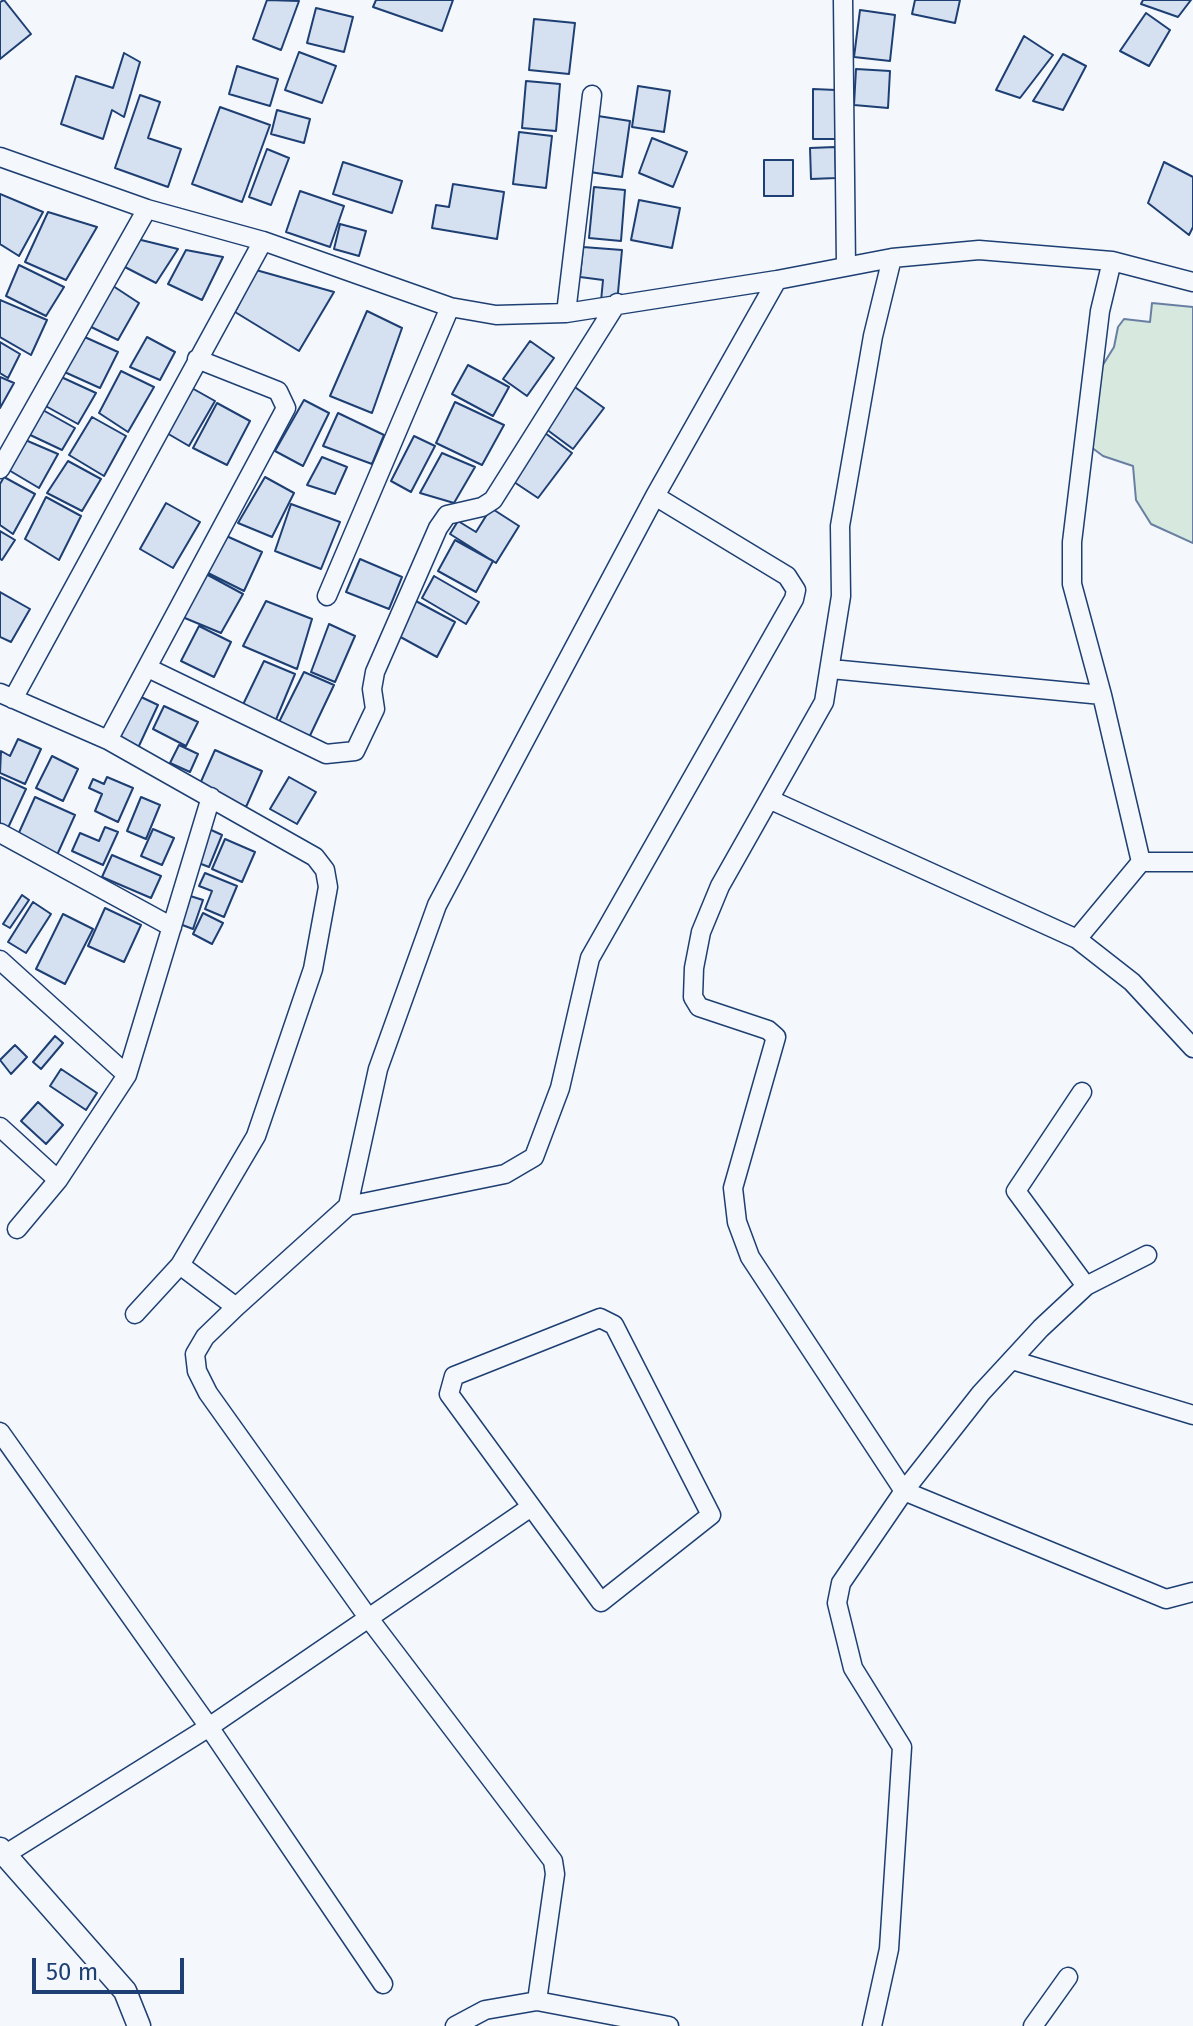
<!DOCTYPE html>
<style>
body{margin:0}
#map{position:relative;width:1193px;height:2026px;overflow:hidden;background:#f4f7fb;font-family:"Fira Sans",sans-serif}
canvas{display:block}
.scale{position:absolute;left:32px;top:1958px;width:152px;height:36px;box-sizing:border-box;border:4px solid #1d3f73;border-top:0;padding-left:10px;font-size:24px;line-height:28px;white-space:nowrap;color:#1d3f73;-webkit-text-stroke:6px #f4f7fb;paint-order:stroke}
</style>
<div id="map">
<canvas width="1193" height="2026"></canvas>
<div class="scale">50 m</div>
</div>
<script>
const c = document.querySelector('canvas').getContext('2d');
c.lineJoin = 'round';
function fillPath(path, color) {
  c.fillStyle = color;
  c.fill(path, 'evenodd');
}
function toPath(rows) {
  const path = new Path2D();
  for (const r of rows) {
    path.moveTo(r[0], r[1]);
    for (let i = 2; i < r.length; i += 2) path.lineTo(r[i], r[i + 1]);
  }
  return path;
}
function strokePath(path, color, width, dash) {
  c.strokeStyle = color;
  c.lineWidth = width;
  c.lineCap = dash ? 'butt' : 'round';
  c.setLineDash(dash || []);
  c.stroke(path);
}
const green = toPath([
 [1152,303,1193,307,1193,543,1151,524,1136,500,1133,466,1103,456,1091,447,1101,368,1114,347,1118,327,1124,319,1150,322,1152,303]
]);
const building = toPath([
 [4,0,31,34,0,59,0,2,4,0],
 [267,0,299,1,281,50,253,39,267,0],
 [376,0,453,0,442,31,373,7,376,0],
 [915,0,960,0,955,23,912,14,915,0],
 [1143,0,1191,0,1178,17,1141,4,1143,0],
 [316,8,353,17,344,52,307,43,316,8],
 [860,10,895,15,890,61,854,57,860,10],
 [1146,13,1170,30,1149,66,1120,51,1146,13],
 [534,19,575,23,569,74,529,70,534,19],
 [1024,36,1053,55,1020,98,996,90,1024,36],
 [299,52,336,66,322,103,285,90,299,52],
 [124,53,140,62,124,117,112,110,103,139,61,124,76,76,113,88,124,53],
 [1063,54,1086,66,1063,110,1033,101,1063,54],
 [237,66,278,79,270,106,229,94,237,66],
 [856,69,890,71,888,108,854,105,856,69],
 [526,81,560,84,556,131,522,128,526,81],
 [638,86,670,91,664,132,632,127,638,86],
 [813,89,836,90,836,139,813,139,813,89],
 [140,95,160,102,148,138,181,149,168,187,115,168,140,95],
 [220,107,270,125,242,202,192,184,220,107],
 [277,110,310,119,304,143,271,134,277,110],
 [598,116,630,121,622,177,590,172,598,116],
 [519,132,552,136,546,188,513,184,519,132],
 [652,138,687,152,673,187,639,173,652,138],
 [835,147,836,178,811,179,810,148,835,147],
 [267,149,289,158,271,205,249,197,267,149],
 [764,160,793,160,793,196,764,196,764,160],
 [343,162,402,181,392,213,333,194,343,162],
 [1164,162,1193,177,1193,227,1189,235,1148,203,1164,162],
 [453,184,504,192,497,239,432,228,436,205,449,207,453,184],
 [594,187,625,190,621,241,589,238,594,187],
 [300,191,344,206,330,247,286,232,300,191],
 [0,194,43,212,19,256,0,244,0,194],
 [639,200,680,208,672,248,631,240,639,200],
 [48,212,97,227,66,280,25,262,48,212],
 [340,224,366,231,359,256,334,249,340,224],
 [137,239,178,249,156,283,119,264,137,239],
 [583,247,622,250,617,303,601,301,603,280,580,277,583,247],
 [186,250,223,257,202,300,168,284,186,250],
 [19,265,64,287,46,316,6,296,19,265],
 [256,270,334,292,299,351,235,312,256,270],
 [107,282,139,303,118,340,85,324,107,282],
 [0,300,47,320,31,355,0,337,0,300],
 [367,311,402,328,372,413,330,396,367,311],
 [78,334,118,352,100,388,60,370,78,334],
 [147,337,175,352,160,380,130,367,147,337],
 [530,341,554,358,527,396,503,379,530,341],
 [0,342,20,354,8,378,0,373,0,342],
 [468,365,509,387,493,416,452,394,468,365],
 [121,371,154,387,128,432,99,413,121,371],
 [59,376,96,393,78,424,42,404,59,376],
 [0,377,14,383,0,408,0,377],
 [572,385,604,408,573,449,542,426,572,385],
 [190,387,215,401,189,446,165,432,190,387],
 [304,400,329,413,303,466,275,451,304,400],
 [455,402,504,425,482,465,436,443,455,402],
 [217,403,250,421,227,465,193,448,217,403],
 [41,409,75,428,62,450,26,433,41,409],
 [338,413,384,435,372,464,323,446,338,413],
 [92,417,126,436,104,476,69,455,92,417],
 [541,430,572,453,538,498,511,480,541,430],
 [414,436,435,446,411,492,391,481,414,436],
 [23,439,58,454,39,488,7,469,23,439],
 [442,453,475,467,454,503,420,493,442,453],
 [322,457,347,467,335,494,307,485,322,457],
 [68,461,101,479,82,511,47,493,68,461],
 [4,477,35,494,13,534,0,525,0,484,4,477],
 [265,477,294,493,272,537,238,523,265,477],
 [46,497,81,516,59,560,25,539,46,497],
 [166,503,200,522,173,568,140,549,166,503],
 [291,504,340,522,321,569,275,551,291,504],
 [491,508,519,526,496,563,450,534,458,521,476,532,491,508],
 [0,531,15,540,2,560,0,559,0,531],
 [222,534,262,552,244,591,204,571,222,534],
 [455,540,493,561,476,592,438,571,455,540],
 [360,559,402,577,389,609,346,592,360,559],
 [206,574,243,594,221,633,180,616,206,574],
 [434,576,479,602,466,624,422,598,434,576],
 [0,592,30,609,11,642,0,637,0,592],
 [414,600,455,622,437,657,395,634,414,600],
 [266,601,312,619,297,669,243,646,266,601],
 [329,624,355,636,335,682,311,672,329,624],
 [199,626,231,642,214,677,181,661,199,626],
 [264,661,295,674,270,734,237,717,264,661],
 [304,672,334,685,306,744,275,730,304,672],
 [139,696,158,705,138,748,119,740,139,696],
 [164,706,198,722,186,746,153,729,164,706],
 [18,739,41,749,25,784,0,773,1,751,10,756,18,739],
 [179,745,198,754,190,772,170,763,179,745],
 [215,750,262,771,246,807,199,786,215,750],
 [52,756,78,769,63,801,36,788,52,756],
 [0,777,26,789,7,830,0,826,0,777],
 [107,777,133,788,118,822,95,811,102,794,89,788,93,779,104,784,107,777],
 [289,777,316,792,297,824,270,809,289,777],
 [35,797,75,815,57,855,17,837,35,797],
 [141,797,160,805,146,839,127,831,141,797],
 [105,827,118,832,103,865,72,851,80,833,99,841,105,827],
 [207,828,222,835,209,867,196,862,207,828],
 [153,829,174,838,162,865,141,856,153,829],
 [225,839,255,852,242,882,212,869,225,839],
 [112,855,161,876,151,898,102,877,112,855],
 [205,873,237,886,224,917,205,909,212,891,199,886,205,873],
 [22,895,29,900,10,928,3,924,22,895],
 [187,895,203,900,193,929,177,923,187,895],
 [33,902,51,914,26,953,8,942,33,902],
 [105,908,141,925,124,962,88,946,105,908],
 [203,913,223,923,212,944,193,934,203,913],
 [63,914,93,929,65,984,36,969,63,914],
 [55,1036,63,1043,41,1069,33,1062,55,1036],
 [15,1045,27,1057,11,1074,0,1060,15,1045],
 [61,1069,97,1093,86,1110,50,1086,61,1069],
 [38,1102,63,1125,46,1144,21,1121,38,1102]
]);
const minor = toPath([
 [843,0,846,266],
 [0,157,147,209,263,241,450,307,496,315,566,313,777,280,892,258,979,250,1112,261,1193,282],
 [566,313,592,95],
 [0,469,147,209],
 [327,596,450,307],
 [148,668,326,754,355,751,375,709,372,689,375,672,438,528,447,515,482,507,493,500,617,303],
 [831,669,1102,695,1141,862,1193,862],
 [0,693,108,740,315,857,325,870,328,887,313,969,256,1136,180,1265,236,1307,348,1206,378,1069,437,905,655,496,777,280],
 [1102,695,1072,584,1072,542,1100,311,1112,261],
 [13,699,263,241],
 [108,740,286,408,278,391,197,359],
 [771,800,1077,939,1132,982,1193,1048],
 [0,833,172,927],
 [1077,939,1141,862],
 [0,960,127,1075],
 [1082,1092,1016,1191,1086,1286],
 [0,1127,58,1180,127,1075,211,797],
 [348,1206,505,1174,534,1157,560,1088,590,958,794,599,796,590,787,576,655,496],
 [17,1229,58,1180],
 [1147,1255,1086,1286,1041,1328,981,1393,904,1491,1166,1599,1193,1592],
 [236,1307,205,1337,195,1354,197,1371,208,1393,367,1616,553,1861,555,1874,537,2001],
 [135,1314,180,1265],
 [600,1318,614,1325,711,1515,601,1602,449,1394,454,1376,600,1318],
 [1012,1360,1193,1415],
 [0,1432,209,1727,383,1984],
 [6,1854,209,1727,531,1507],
 [455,2026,485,2010,537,2001,669,2026],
 [872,2026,889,1949,902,1747,853,1668,837,1603,841,1583,904,1491,750,1257,737,1222,733,1188,776,1037,768,1030,699,1007,693,997,694,968,701,932,720,886,824,702,841,596,840,526,873,336,892,258],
 [1033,2026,1068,1977]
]);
const tertiary = toPath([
 [0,1849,125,1991,139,2026]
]);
fillPath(green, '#d7e8df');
strokePath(green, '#687fa3', 2);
fillPath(building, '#d5e0f0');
strokePath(building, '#1d3f73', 2);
strokePath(minor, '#1d3f73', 21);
strokePath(tertiary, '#1d3f73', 25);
strokePath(minor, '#f4f7fb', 18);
strokePath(tertiary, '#f4f7fb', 22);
</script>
